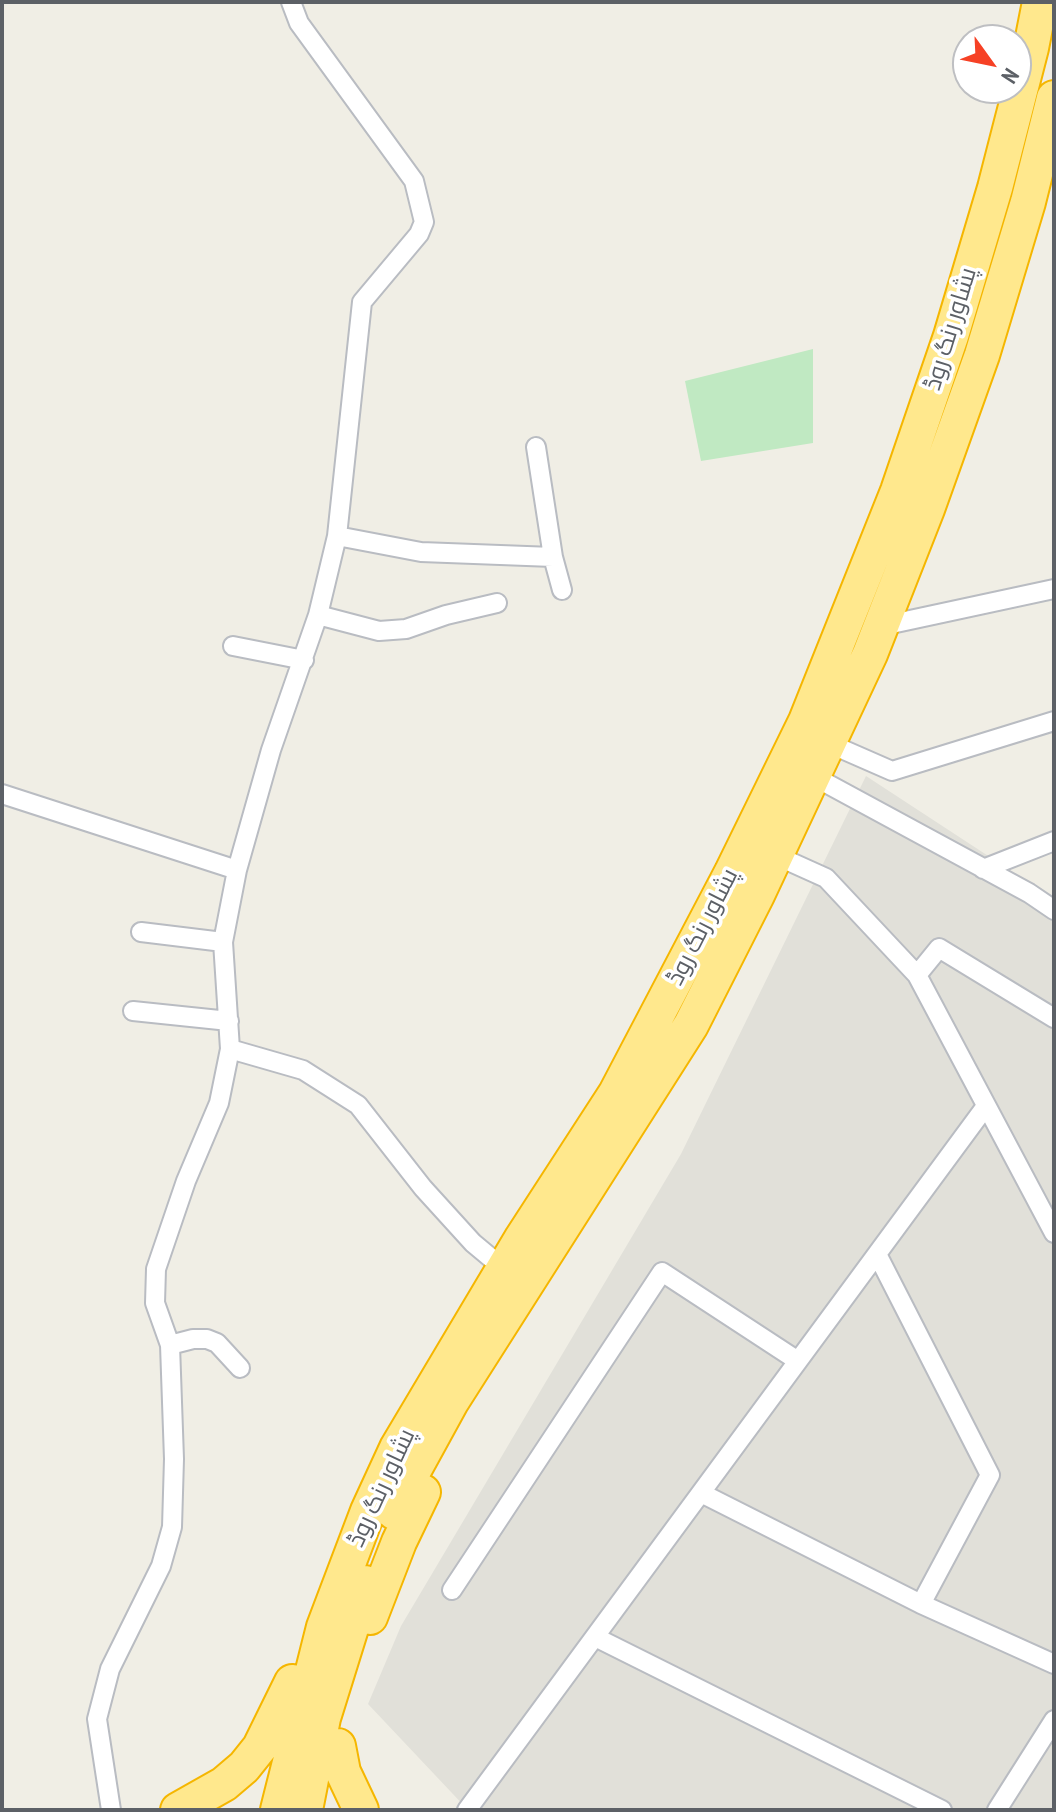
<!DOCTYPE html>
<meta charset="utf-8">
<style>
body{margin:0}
#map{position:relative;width:1056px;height:1812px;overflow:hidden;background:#f0eee5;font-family:"PT Sans Narrow",sans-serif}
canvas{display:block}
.frame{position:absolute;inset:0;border:4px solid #5c6066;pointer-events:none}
.north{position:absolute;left:952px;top:24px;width:80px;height:80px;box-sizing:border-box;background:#fff;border:2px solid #bebfc2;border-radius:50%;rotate:123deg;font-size:22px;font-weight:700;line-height:32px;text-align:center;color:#5c6066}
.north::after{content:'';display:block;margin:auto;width:28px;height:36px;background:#f64125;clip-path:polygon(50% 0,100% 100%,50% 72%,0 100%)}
</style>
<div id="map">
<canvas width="1056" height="1812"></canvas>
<div class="frame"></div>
<div class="north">N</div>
</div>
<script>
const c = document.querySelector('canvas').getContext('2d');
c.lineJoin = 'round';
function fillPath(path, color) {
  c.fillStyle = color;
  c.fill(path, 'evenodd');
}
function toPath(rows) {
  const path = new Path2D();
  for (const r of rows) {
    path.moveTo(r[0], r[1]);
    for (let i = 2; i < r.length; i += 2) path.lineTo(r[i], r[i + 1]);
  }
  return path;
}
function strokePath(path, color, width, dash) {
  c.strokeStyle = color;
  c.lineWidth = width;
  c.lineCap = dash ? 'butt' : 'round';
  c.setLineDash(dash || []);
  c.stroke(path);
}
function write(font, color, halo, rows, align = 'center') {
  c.font = font + ' "PT Sans Narrow",Cairo,sans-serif';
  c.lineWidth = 7;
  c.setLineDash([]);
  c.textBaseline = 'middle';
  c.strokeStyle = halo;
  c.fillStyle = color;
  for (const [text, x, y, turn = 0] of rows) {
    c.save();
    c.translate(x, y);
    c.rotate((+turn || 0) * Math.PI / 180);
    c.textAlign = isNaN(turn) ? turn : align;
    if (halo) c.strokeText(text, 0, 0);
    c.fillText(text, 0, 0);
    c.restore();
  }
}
const industrial = toPath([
 [866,776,1054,899,1054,1810,468,1810,368,1704,401,1626,681,1154]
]);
const green = toPath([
 [813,349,813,443,701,461,685,381]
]);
const street = toPath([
 [337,536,421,552,553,557,536,447],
 [553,557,562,590],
 [318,615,379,631,406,629,446,615,497,603],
 [882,626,1054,589],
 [233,646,304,660],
 [828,743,892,771,1054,721],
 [813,776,1029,893,1054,910],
 [2,794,237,870],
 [775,855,826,878,917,975],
 [983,869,1054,841],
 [141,932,223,942],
 [133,1011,229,1021],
 [1054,1018,939,948,917,975,1054,1233],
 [230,1049,303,1070,358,1105,423,1188,473,1243,491,1258],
 [877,1254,990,1475,921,1604],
 [170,1345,193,1339,207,1339,217,1343,240,1368],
 [701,1493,921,1604,1054,1664],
 [452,1590,662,1272,798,1361],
 [595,1637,942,1810],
 [111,1810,97,1719,110,1669,161,1566,172,1527,174,1459,170,1345,155,1303,156,1269,186,1181,219,1103,230,1049,223,942,237,870,271,750,318,615,337,536,362,302,419,234,424,222,414,181,299,23,291,2],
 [467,1810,986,1106],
 [997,1810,1054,1720]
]);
const highway = toPath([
 [394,1512,411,1475,451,1402,691,1025,757,895,870,654,927,509,982,355,1028,202,1054,98],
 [370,1617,399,1542,423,1492],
 [338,1746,343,1772,361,1810],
 [178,1810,224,1784,244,1767,260,1747,292,1682],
 [278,1810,324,1627,368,1511,397,1448,522,1238,616,1093,732,872,806,721,898,491,951,336,995,188,1031,48,1040,2],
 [305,1810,323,1718,365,1583]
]);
const streetNames = [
 ["پشاور رنگ روڈ",951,329,-73],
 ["پشاور رنگ روڈ",703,927,-63],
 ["پشاور رنگ روڈ",382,1488,-65]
];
fillPath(industrial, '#e1e0d9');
fillPath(green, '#c0e9c2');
strokePath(street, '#b9bcc2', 22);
strokePath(highway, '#f5b600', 38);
strokePath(street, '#fff', 18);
strokePath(highway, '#ffe88d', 34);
write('24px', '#5c6066', '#fff', streetNames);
</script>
